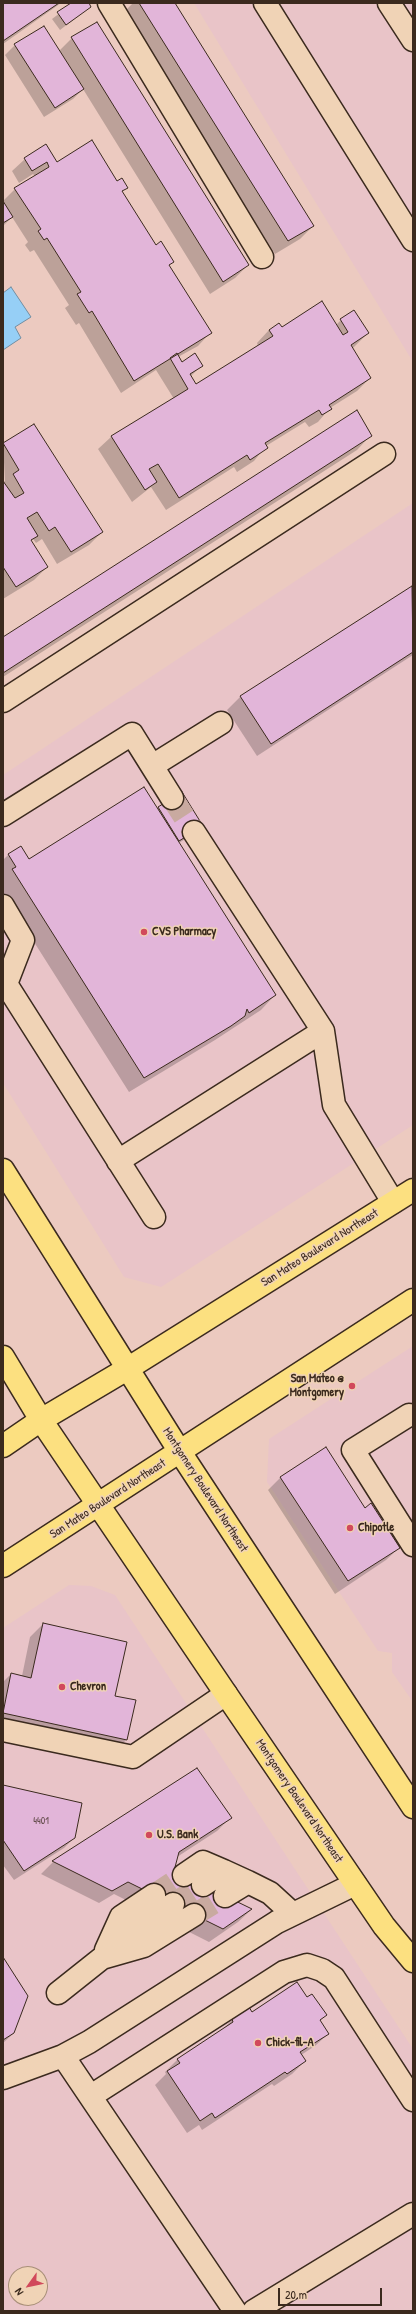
<!DOCTYPE html>
<style>
body{margin:0}
#map{position:relative;width:416px;height:2314px;overflow:hidden;background:#eccac0;font-family:"Patrick Hand",sans-serif}
canvas{display:block}
.frame{position:absolute;inset:0;border:4px solid #3b2a1e;pointer-events:none}
.north{position:absolute;left:8px;top:2266px;width:40px;height:40px;box-sizing:border-box;background:#f0d3b6;border:1px solid #a88f79;border-radius:50%;rotate:237deg;font-size:11px;font-weight:700;line-height:16px;text-align:center;color:#3b2a1e}
.north::after{content:'';display:block;margin:auto;width:14px;height:18px;background:#d1495b;clip-path:polygon(50% 0,100% 100%,50% 72%,0 100%)}
.scale{position:absolute;left:278px;top:2288px;width:104px;height:18px;box-sizing:border-box;border:2px solid #3b2a1e;border-top:0;padding-left:5px;font-size:12px;line-height:14px;white-space:nowrap;color:#3b2a1e;-webkit-text-stroke:3px #f0d3b6;paint-order:stroke}
</style>
<div id="map">
<canvas width="416" height="2314"></canvas>
<div class="frame"></div>
<div class="north">N</div>
<div class="scale">20 m</div>
</div>
<script>
const context = document.querySelector('canvas').getContext('2d');
context.lineJoin = 'round';
function paint(path, color) { context.fillStyle = color; context.fill(path, 'evenodd'); }
const toPath = rows => new Path2D(rows.map(r => 'M' + r).join(''));
function trace(path, color, width, dash) { context.strokeStyle = color; context.lineWidth = width; context.lineCap = dash ? 'butt' : 'round'; context.setLineDash(dash || []); context.stroke(path); }
function drawText(font, color, halo, rows, align = 'center') {
  context.font = font + ' "Patrick Hand",sans-serif'; context.lineWidth = 3; context.setLineDash([]); context.textBaseline = 'middle'; context.strokeStyle = halo; context.fillStyle = color; for (const [text, x, y, turn = 0] of rows) {
    context.save(); context.translate(x, y); context.rotate((+turn || 0) * Math.PI / 180); context.textAlign = isNaN(turn) ? turn : align; if (halo) context.strokeText(text, 0, 0); context.fillText(text, 0, 0); context.restore();
  }
}
paint(toPath([
 [194,3,413,3,413,362],
 [413,503,413,1125,161,1287,124,1277,3,1083,3,775],
 [413,1346,413,1702,392,1672,392,1653,378,1651,267,1482,269,1439],
 [69,1585,91,1586,115,1595,413,2049,413,2311,3,2311,3,1628],
 [16,2274,40,2274,40,2298,16,2298]
]), '#e9c4c8');
const water = toPath([
 [11,287,31,317,15,327,21,338,3,350,3,293,11,287]
]);
paint(water, '#96cff6');
trace(water, '#728da0', 1);
paint(toPath([
 [7,3,61,3,3,44,3,6],
 [73,3,87,3,90,7,60,30,52,19],
 [133,3,174,3,313,226,300,239,275,254,124,12],
 [72,38,248,265,235,278,210,294,83,89,73,99,44,117,5,55,15,45,59,51],
 [25,159,57,163,117,183,127,188,122,192,155,246,173,262,168,266,210,333,198,346,178,357,182,363,202,365,190,377,196,386,258,346,257,343,269,330,336,325,341,320,368,333,352,349,370,378,357,391,330,408,318,422,309,427,305,422,266,446,254,461,237,472,234,467,166,510,151,487,132,502,98,449,111,437,174,399,156,370,121,393,79,323,76,325,65,308,69,305,34,250,30,252,25,245,28,242,12,217,3,226,3,201,15,189,35,176,33,174,19,183,12,171],
 [34,425,102,532,89,545,57,564,42,539,36,543,33,539,31,541,47,567,34,580,3,599,3,482,5,481,3,444],
 [371,435,357,450,3,677,3,638],
 [411,587,413,655,257,756,227,710,240,697],
 [181,793,196,832,179,843,275,995,261,1010,215,1040,129,1092,3,893,3,860,9,854,29,861,157,809],
 [281,1477,365,1509,399,1548,386,1560,335,1594,268,1490],
 [43,1624,114,1696,126,1740,114,1753,3,1728,3,1682,11,1674,22,1676,30,1637],
 [197,1769,230,1818,217,1831,177,1857,173,1871,251,1910,238,1922,209,1942,114,1894,99,1903,41,1874,53,1862],
 [3,1786,74,1838,64,1848,14,1880,3,1865],
 [3,1959,14,2033,3,2043],
 [306,1999,325,2015,320,2021,328,2034,315,2046,301,2055,305,2061,292,2074,274,2086,272,2084,202,2130,199,2125,187,2133,155,2085,166,2074,165,2072,177,2060,221,2031,232,2020]
]), '#0003');
const building = toPath([
 [5,3,59,3,3,41,3,5,5,3],
 [71,3,89,3,91,7,66,25,57,12,71,3],
 [139,3,175,3,314,226,288,241,139,3],
 [97,22,249,265,223,282,71,37,97,22],
 [44,26,84,89,55,108,14,44,44,26],
 [92,140,117,181,122,178,128,188,122,191,156,245,161,241,174,262,169,265,212,333,134,381,92,311,89,313,77,294,81,292,47,238,44,240,38,231,41,229,14,188,49,167,47,162,32,171,24,158,46,144,57,162,92,140],
 [3,201,13,217,3,223,3,201],
 [322,301,343,335,348,332,340,319,354,310,369,333,351,345,371,378,329,405,332,409,322,415,319,410,265,443,268,448,250,460,247,455,179,498,158,464,149,469,157,482,145,490,111,436,188,389,170,358,177,353,182,362,195,353,203,366,190,374,196,384,273,336,269,330,279,323,282,327,322,301],
 [357,410,372,436,3,673,3,637,357,410],
 [34,424,103,532,71,552,55,527,49,531,37,512,27,518,38,536,31,540,48,567,16,587,3,567,3,481,15,498,24,493,13,474,19,470,3,443,34,424],
 [412,586,413,652,271,744,240,696,412,586],
 [144,787,276,995,249,1013,247,1009,245,1016,231,1026,144,1078,12,869,16,867,8,854,21,846,29,859,144,787],
 [182,792,203,826,179,841,158,807,182,792],
 [326,1447,365,1508,371,1503,400,1548,348,1581,280,1477,326,1447],
 [43,1623,127,1642,115,1696,136,1700,127,1740,3,1713,11,1673,31,1678,43,1623],
 [197,1768,232,1818,179,1852,174,1871,252,1909,223,1929,128,1882,112,1891,52,1861,197,1768],
 [3,1785,82,1803,75,1838,24,1871,3,1840,3,1785],
 [3,1957,28,1996,14,2033,3,2040,3,1957],
 [297,1982,307,1997,312,1994,327,2015,320,2020,329,2034,300,2052,306,2061,287,2074,285,2072,215,2118,212,2113,200,2121,167,2071,180,2063,177,2059,233,2022,232,2019,249,2007,252,2012,297,1982]
]);
paint(building, '#e2b5d9');
trace(building, '#3b2a1e', 1);
trace(toPath([
 [172,798,194,832],
 [154,1895,184,1875],
 [173,1904,203,1885],
 [194,1915,225,1896]
]), '#c9aaa0', 22, [22, 11]);
const minor = toPath([
 [109,3,262,257],
 [265,3,413,240],
 [389,3,413,40],
 [3,701,384,454],
 [152,766,221,723],
 [3,815,132,734,172,798],
 [194,832,323,1031,334,1105,393,1202],
 [3,906,23,940,6,984,154,1217],
 [118,1161,323,1031],
 [409,1415,353,1450,413,1545],
 [3,1730,133,1757,226,1694],
 [184,1875,203,1862,224,1871],
 [203,1885,224,1871,248,1882],
 [225,1896,248,1882,270,1893,293,1914],
 [106,1950,121,1917,154,1895],
 [105,1956,130,1933,173,1904],
 [58,1993,102,1958,144,1946,194,1915],
 [3,2078,63,2056],
 [91,2096,284,1972,307,1965,322,1970,334,1978,413,2100],
 [235,2311,63,2056,89,2042,277,1922,355,1884],
 [254,2311,413,2214]
]);
const major = toPath([
 [3,1170,180,1452,413,1807],
 [3,1357,41,1420,226,1694,384,1926,413,1961],
 [3,1446,41,1420,127,1369,413,1190],
 [3,1566,413,1300]
]);
trace(minor, '#3b2a1e', 25);
trace(major, '#3b2a1e', 25);
trace(minor, '#f0d3b6', 22);
trace(major, '#fce080', 22);
for (const [x, y, r, color] of [
 [144,932,4,"#d1495b"],
 [352,1386,4,"#d1495b"],
 [350,1528,4,"#d1495b"],
 [62,1687,4,"#d1495b"],
 [149,1835,4,"#d1495b"],
 [258,2043,4,"#d1495b"]
]) { const dot = new Path2D(); dot.arc(x, y, r, 0, 2 * Math.PI); context.fillStyle = color; context.fill(dot); trace(dot, '#f0d3b6', 1.5); }
drawText('10px', '#654d4d', null, [
 ["4401",41,1821]
]);
drawText('bold 12px', '#3b2a1e', '#f0d3b6', [
 ["CVS Pharmacy",152,932],
 ["San Mateo @",344,1379,"right"],
 ["Montgomery",344,1393,"right"],
 ["Chipotle",358,1528],
 ["Chevron",70,1687],
 ["U.S. Bank",157,1835],
 ["Chick-fil-A",266,2043]
], 'left');
drawText('12px', '#3b2a1e', '#f0d3b6', [
 ["San Mateo Boulevard Northeast",320,1248,-32],
 ["Montgomery Boulevard Northeast",205,1490,57],
 ["San Mateo Boulevard Northeast",108,1499,-33],
 ["Montgomery Boulevard Northeast",299,1801,56]
]);
</script>
